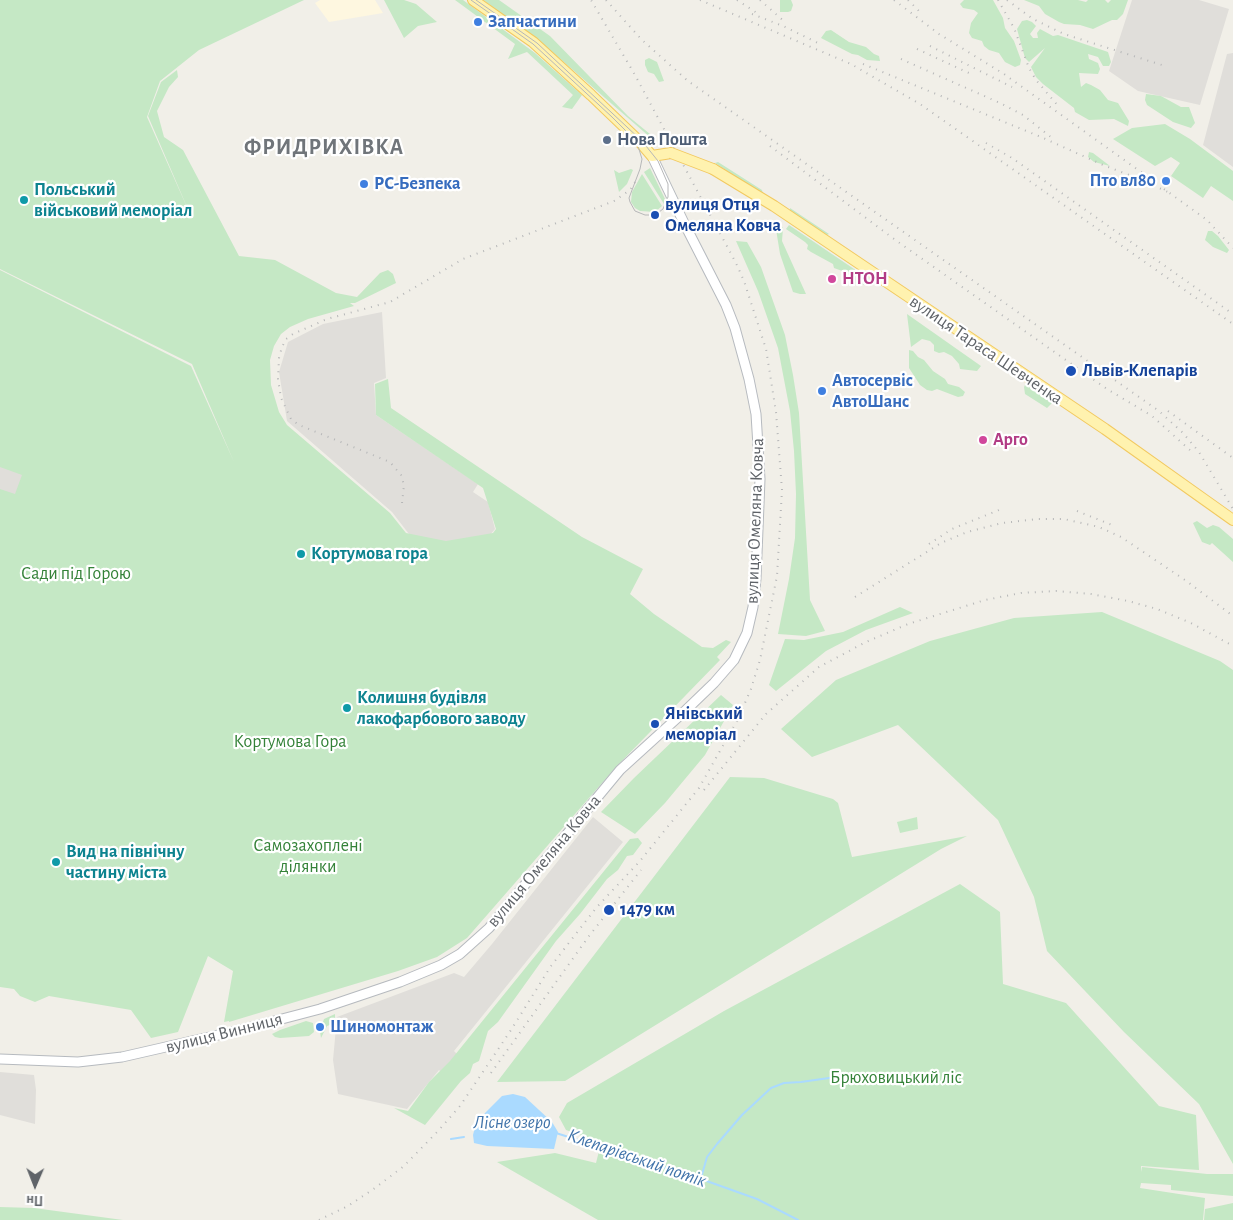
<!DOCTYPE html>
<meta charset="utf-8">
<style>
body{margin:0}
#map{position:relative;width:1233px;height:1220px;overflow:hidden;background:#f1efe8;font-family:"Alegreya Sans",sans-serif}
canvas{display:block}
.north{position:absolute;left:10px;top:1160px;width:50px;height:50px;-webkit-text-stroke:4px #fff;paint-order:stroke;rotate:181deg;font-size:14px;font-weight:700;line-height:20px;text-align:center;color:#5f6368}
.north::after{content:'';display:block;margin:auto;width:18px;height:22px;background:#5f6368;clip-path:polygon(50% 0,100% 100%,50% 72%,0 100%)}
</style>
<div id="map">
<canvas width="1233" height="1220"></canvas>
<div class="north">Пн</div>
</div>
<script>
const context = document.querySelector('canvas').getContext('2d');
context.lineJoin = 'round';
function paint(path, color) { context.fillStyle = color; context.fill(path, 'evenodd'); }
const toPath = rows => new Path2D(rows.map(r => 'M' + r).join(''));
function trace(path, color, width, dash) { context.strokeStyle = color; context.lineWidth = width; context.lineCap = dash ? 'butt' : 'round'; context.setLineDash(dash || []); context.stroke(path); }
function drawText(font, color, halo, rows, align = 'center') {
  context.font = font + ' "Alegreya Sans",sans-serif'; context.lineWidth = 4.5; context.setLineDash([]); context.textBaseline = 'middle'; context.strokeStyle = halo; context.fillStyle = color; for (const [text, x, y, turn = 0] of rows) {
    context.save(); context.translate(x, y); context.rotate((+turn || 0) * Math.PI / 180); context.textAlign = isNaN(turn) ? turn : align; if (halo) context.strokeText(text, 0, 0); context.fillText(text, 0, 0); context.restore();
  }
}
paint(toPath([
 [320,0,375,0,383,13,329,22,315,3]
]), '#fef7e0');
paint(toPath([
 [1132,0,1199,0,1229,9,1200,105,1138,91,1109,71],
 [1233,53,1233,167,1203,145,1227,54],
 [382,312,386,378,374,383,376,415,478,484,473,492,488,502,495,529,462,569,429,560,392,512,287,421,279,372,288,342,323,324],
 [0,465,24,473,16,497,0,491],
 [593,817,623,842,454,1051,457,1054,442,1073,439,1070,407,1109,338,1094,333,1060,337,1017,454,973,464,977,492,944],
 [0,1072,34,1075,36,1090,35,1124,0,1115]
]), '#e0deda');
paint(toPath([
 [0,0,304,0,199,50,160,81,147,117,190,214,148,116,161,82,177,70,178,77,169,87,157,111,164,137,183,150,239,256,275,260,336,293,357,297,380,273,388,270,393,274,396,283,355,303,350,303,354,306,308,319,290,327,281,334,274,346,270,360,271,385,279,412,287,425,390,513,406,533,446,541,493,533,496,529,483,488,376,415,375,384,388,379,391,408,582,537,643,569,630,594,654,614,702,647,713,648,726,640,731,642,717,657,720,660,616,767,467,938,437,957,398,971,229,1022,229,1021,224,1022,233,971,208,956,178,1032,151,1038,131,1010,49,996,35,1002,20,996,14,989,0,987,0,489,15,494,22,475,0,467,0,270,191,366,234,462,192,364,0,269],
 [384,0,404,0,416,4,437,22,418,26,404,38],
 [455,0,463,0,535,53,582,95,572,109,562,107,573,95,527,52,508,59,515,44],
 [483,0,499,0,550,36,628,116,656,139,651,138,543,44],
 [780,0,791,0,793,5,791,11,788,12,780,12],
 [964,0,993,0,1003,18,1005,28,1014,41,1021,60,1020,65,1015,67,1005,62,999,53,989,50,984,46,982,41,972,38,969,33,971,23,978,13,974,10,963,8,960,4],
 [1024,0,1078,0,1086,2,1088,0,1105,0,1108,3,1111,0,1128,0,1123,14,1117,20,1112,20,1093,29,1080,25,1064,24,1059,22,1045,14,1039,6],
 [1027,20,1032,22,1036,26,1030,34,1033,38,1038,38,1037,33,1040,29,1053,36,1058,35,1108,52,1111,62,1109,66,1103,66,1098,57,1088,54,1089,59,1098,63,1100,69,1098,74,1079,73,1081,87,1086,83,1091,85,1100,90,1108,100,1118,103,1129,121,1128,126,1114,119,1089,120,1075,112,1074,108,1043,84,1036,77,1031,67,1045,48,1029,62,1025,58,1017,29,1022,21],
 [831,30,849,42,866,47,874,54,879,56,880,61,867,60,858,55,852,54,821,38,826,31],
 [649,58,657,62,664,81,659,82,654,74,648,72,645,65,645,60],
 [1146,94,1161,96,1181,107,1189,107,1195,123,1191,128,1173,122,1147,105,1145,100],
 [1165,124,1190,139,1233,171,1233,201,1211,186,1203,198,1171,176,1180,163,1171,157,1155,166,1113,139,1132,128],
 [1089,152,1093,153,1110,166,1094,162,1088,157],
 [718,162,762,190,763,194,715,163],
 [650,168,665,199,664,204,644,172],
 [631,169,633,170,627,184,619,192,614,170,619,173],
 [642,174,662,206,655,212,640,211,635,208,631,202,632,192],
 [790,208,829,234,827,235,790,211],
 [775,223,779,223,783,228,782,241,806,294,800,294,793,292,780,254],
 [789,225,857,271,872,279,874,281,871,284,859,285,854,284,849,281,845,272,834,268,833,264,811,252,807,249,808,245,805,242,786,229],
 [1208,231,1212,231,1218,236,1229,250,1227,253,1213,247,1205,240],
 [736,241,747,242,761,267,785,335,793,375,799,413,810,600,825,631,806,636,778,634,789,579,795,538,796,494,794,451,790,411,778,348,758,291],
 [907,314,981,366,977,371,960,369,959,364,952,356,944,352,939,353,934,351,934,345,930,341,922,339,911,347],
 [909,350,913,351,918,357,924,360,933,371,945,379,948,384,959,387,965,392,963,396,958,397,937,389,932,391,927,390,920,385,909,368],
 [1026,383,1053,402,1047,408,1025,394,1024,387],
 [1197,521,1207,528,1213,525,1219,527,1233,539,1233,562,1212,543,1210,545,1202,542,1193,523],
 [900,607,913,613,866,630,826,651,776,691,769,685,785,639,804,640,843,632],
 [1102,612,1220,661,1233,670,1233,1164,1199,1104,1124,1032,1047,951,1034,897,998,820,898,725,812,757,781,729,836,680,930,641,1014,618],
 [721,695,733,705,705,755,665,803,635,834,601,812,634,778],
 [730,777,764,778,833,799,838,803,852,857,967,836,941,849,565,1081,497,1082],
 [917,817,918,829,900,833,897,822],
 [638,838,642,843,633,855,627,856,618,870,607,879,580,914,556,941,498,1022,488,1031,479,1061,473,1064,470,1073,461,1081,425,1125,394,1108,408,1111,429,1082,450,1061,630,839],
 [960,884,1000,912,1003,984,1066,1003,1159,1106,1196,1115,1199,1170,1141,1166,1141,1172,1142,1167,1207,1174,1233,1174,1233,1196,1171,1190,1171,1185,1141,1183,1140,1188,1205,1198,1203,1220,598,1220,497,1162,555,1153,596,1163,601,1143,566,1130,559,1117,567,1103,724,1011],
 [335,1014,335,1023,327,1026,321,1038,320,1031,324,1019],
 [306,1021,313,1023,314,1032,309,1036,280,1038,275,1037,272,1034,280,1030],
 [1233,1203,1233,1220,1204,1220,1205,1209],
 [0,1207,34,1208,123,1220,0,1220]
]), '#c5e8c5');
paint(toPath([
 [513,1094,525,1097,552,1122,558,1132,554,1149,487,1146,474,1143,473,1135,475,1127,485,1113,502,1096]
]), '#aadaff');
trace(toPath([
 [556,1133,701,1179,757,1199,798,1220],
 [451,1139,464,1137],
 [701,1178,707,1157,717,1144,742,1115,771,1088,784,1083,801,1082,843,1076]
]), '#aadaff', 2);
const secondary = toPath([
 [0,1059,78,1062,122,1057,240,1030,320,1009,400,982,441,965,460,954,489,928,620,770,686,710,714,683,734,660,747,633,753,607,756,579,760,479,756,414,749,379,735,328,726,305,684,223,652,156]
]);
const primary = toPath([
 [473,0,533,42,591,95,640,142,652,156,671,153],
 [713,169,774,206,1105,429,1233,520]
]);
trace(secondary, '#b6babf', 11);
trace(primary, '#f2c960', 12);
trace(secondary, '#fff', 9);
trace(primary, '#fff2af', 10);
trace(toPath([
 [471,0,533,44,612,117,633,138,638,146,642,159,640,169,629,198,630,202,635,211,645,215,655,215,663,209,668,197,668,184,658,161,642,141,537,43,476,0]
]), '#b6b7b8', 1);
trace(toPath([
 [606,0,642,40,688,81,1159,411,1183,433,1199,452,1233,509],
 [700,0,851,64,920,104,1233,324],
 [737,0,760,15],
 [760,0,786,23],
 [894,0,939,34,1004,74,1148,177],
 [908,0,922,14],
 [998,0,1014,28,1029,68,1036,80,1059,107],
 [1007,0,1033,19,1064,34,1165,66],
 [752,14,783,26,818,43],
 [930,46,1012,87],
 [917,49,971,74],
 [901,59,1000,103,1023,115,1052,138],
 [863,64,1041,137,1103,165,1142,180,1170,193],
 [986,143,1012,158,1233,314],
 [770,146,894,239,1107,389,1152,416,1191,451],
 [1164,189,1207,220,1233,248],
 [1168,411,1233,458],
 [402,503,404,485,401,475,390,462,299,425,291,419,281,398,278,379,279,358,282,347,286,339,293,334,327,319,390,302,463,259,614,201,630,190,637,179],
 [1077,511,1112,525],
 [929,544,952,529,999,510],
 [855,597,941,543,967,532,1002,523,1038,519,1064,519,1099,527,1121,537,1185,580,1233,616],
 [704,790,766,714,819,667,866,642,908,624,985,600,1021,593,1056,591,1091,594,1128,601,1157,609,1191,623,1233,646],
 [491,1073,589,936,641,870],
 [319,1220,348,1206,375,1188,404,1166,439,1130,460,1106,511,1030,551,966,596,908,640,861,699,788,738,719,751,689,760,660,777,576,782,490,776,412,766,349,744,281,736,263,635,75,591,0]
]), '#b6b7b8', 2, [1, 6]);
const primaryBridge = toPath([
 [671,153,713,169]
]);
trace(primaryBridge, '#f2c960', 12, []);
trace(primaryBridge, '#fff2af', 10);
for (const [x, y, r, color] of [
 [478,22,5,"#3f7fe0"],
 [607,140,5,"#5c6f8a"],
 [1166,181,5,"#3f7fe0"],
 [364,184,5,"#3f7fe0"],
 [24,200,5,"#0f9aa8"],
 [655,215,5,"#1a4fb4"],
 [832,279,5,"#d1479c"],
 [1071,371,6,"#1a4fb4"],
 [822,391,5,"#3f7fe0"],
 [983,440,5,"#d1479c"],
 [301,554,5,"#0f9aa8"],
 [347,708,5,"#0f9aa8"],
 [655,724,5,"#1a4fb4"],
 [56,862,5,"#0f9aa8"],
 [609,910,6,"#1a4fb4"],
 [320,1027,5,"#3f7fe0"]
]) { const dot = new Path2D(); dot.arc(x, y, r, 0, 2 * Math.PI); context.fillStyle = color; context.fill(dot); trace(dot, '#fff', 2); }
drawText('bold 18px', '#366cbe', '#fff', [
 ["Запчастини",488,22],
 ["Пто вл80",1156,181,"right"],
 ["РС-Безпека",374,184],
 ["Автосервіс",832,381],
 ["АвтоШанс",832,402],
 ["Шиномонтаж",330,1027]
], 'left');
drawText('bold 18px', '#4e5e75', '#fff', [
 ["Нова Пошта",617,140]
], 'left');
drawText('bold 18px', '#0d838f', '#fff', [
 ["Польський",34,190],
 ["військовий меморіал",34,211],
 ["Кортумова гора",311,554],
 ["Колишня будівля",357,698],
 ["лакофарбового заводу",357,719],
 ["Вид на північну",66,852],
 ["частину міста",66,873]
], 'left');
drawText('bold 18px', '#164399', '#fff', [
 ["вулиця Отця",665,205],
 ["Омеляна Ковча",665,226],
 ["Львів-Клепарів",1082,371],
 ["Янівський",665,714],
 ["меморіал",665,735],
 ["1479 км",620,910]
], 'left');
drawText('bold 18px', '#b23c85', '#fff', [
 ["НТОН",842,279],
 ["Арго",993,440]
], 'left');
drawText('18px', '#5f6368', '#fff', [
 ["вулиця Тараса Шевченка",986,350,34],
 ["вулиця Омеляна Ковча",755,521,-88],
 ["вулиця Омеляна Ковча",544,861,-50],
 ["вулиця Винниця",224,1033,-14]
]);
drawText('18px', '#348238', '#fff', [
 ["Сади під Горою",76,574],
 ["Кортумова Гора",290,742],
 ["Самозахоплені",308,846],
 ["ділянки",308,867],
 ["Брюховицький ліс",896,1078]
]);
drawText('italic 19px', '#4174aa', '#fff', [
 ["Лісне озеро",512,1122],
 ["Клепарівський потік",637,1158,19]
]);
context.letterSpacing = '1px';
drawText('bold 22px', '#70757a', '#fff', [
 ["ФРИДРИХІВКА",324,147]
]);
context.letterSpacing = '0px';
</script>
